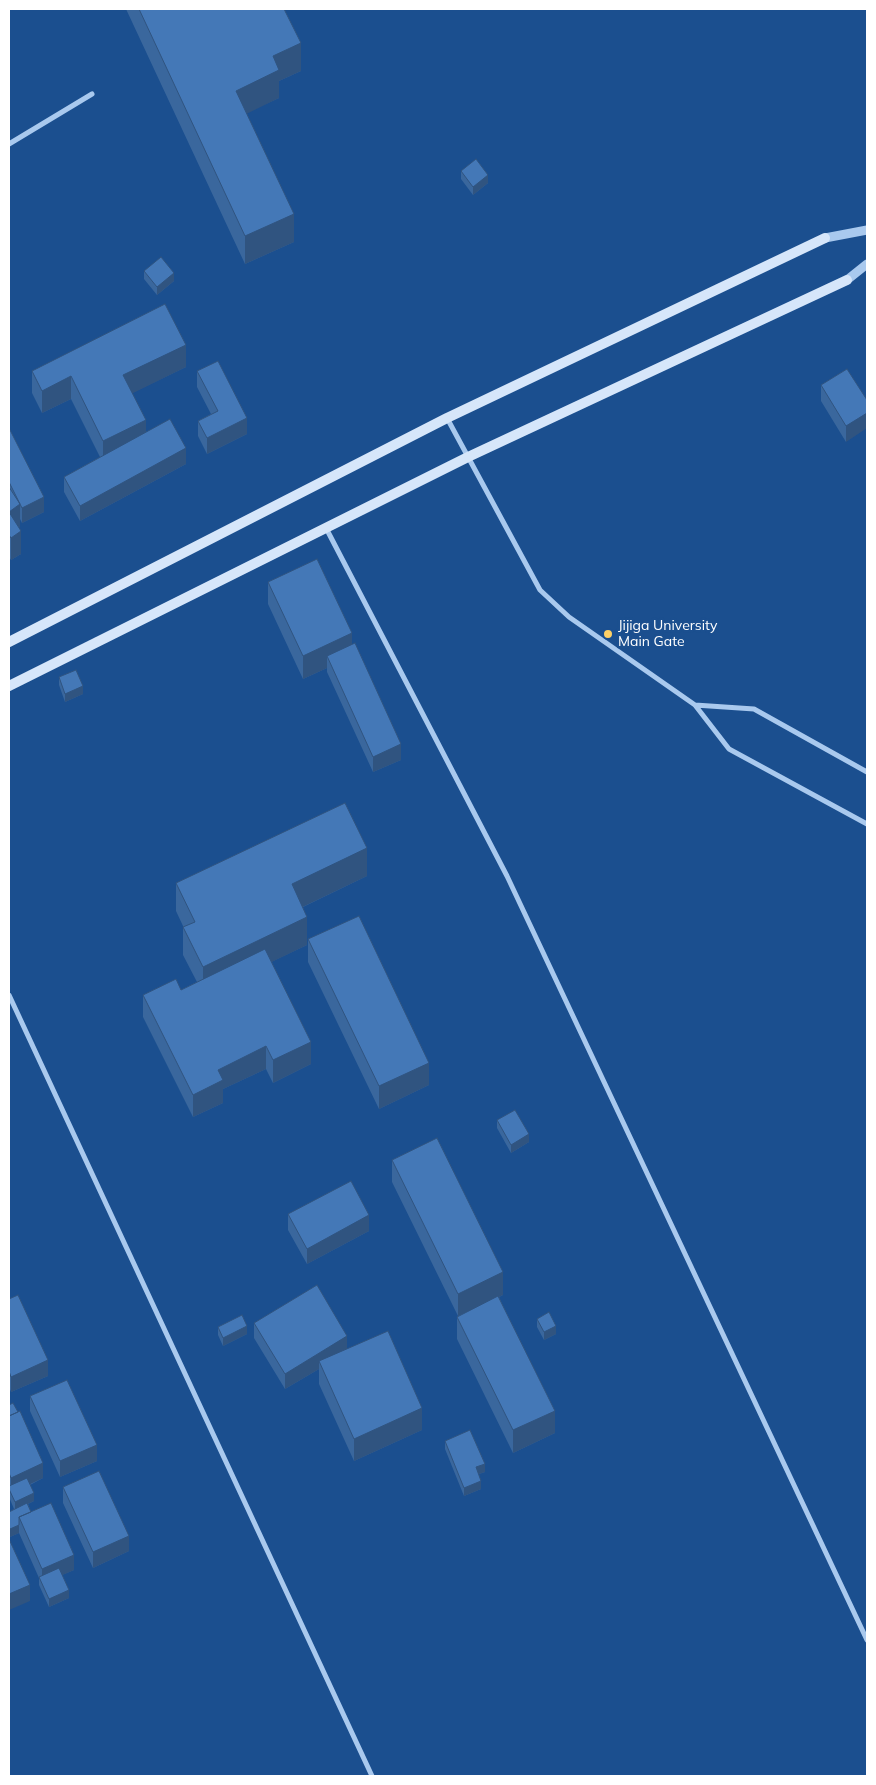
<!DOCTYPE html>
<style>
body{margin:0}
#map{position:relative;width:876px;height:1785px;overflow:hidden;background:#1b4f8f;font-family:Mulish,sans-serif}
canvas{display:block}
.frame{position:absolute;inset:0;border:10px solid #fff;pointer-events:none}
</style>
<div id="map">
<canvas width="876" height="1785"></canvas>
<div class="frame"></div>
</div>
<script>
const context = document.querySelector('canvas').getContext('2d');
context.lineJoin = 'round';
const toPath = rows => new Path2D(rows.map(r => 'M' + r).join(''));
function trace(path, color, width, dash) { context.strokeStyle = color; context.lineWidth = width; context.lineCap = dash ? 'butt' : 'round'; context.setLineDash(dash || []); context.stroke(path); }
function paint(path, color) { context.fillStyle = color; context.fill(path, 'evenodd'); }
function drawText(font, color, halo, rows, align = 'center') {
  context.font = font + ' Mulish,sans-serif'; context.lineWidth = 5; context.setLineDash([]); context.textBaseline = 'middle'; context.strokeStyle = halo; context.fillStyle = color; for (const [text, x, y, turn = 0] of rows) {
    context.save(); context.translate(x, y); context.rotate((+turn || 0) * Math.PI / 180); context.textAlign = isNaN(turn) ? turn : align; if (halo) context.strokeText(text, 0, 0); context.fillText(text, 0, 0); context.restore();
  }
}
trace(toPath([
 [9,144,92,94],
 [447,418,540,590,569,617,695,705,729,749,867,824],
 [326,528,507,876,867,1640],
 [695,705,754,709,867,772],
 [9,995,372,1776]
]), '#a9c9ee', 5);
trace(toPath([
 [825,238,867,230],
 [847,280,867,264]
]), '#a9c9ee', 9);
trace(toPath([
 [9,642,447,418,825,238],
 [9,686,468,457,847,280]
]), '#d6e6fa', 10);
paint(toPath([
 [126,9,284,9,301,71,279,81,279,98,246,113,294,242,245,264],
 [461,171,488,183,473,195,461,179],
 [144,271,174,281,157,295,144,279],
 [186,367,132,393,146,432,186,464,80,521,64,492,64,477,100,457,71,399,42,413,32,393,32,371],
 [847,369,846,442,821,401,821,385],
 [197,371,247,434,207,454,198,436,198,421,211,414,197,387],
 [9,428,44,512,22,523,20,519,20,527,19,527,21,554,11,560,9,557],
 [268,582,352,644,401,760,373,772,327,672,327,668,303,679,268,604],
 [59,677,83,694,65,702,59,685],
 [367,876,303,907,307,945,271,962,311,1064,273,1083,266,1069,223,1089,223,1103,193,1117,143,1017,143,995,181,990,197,982,183,955,183,926,176,911,176,883],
 [308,939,429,1085,379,1109,308,962],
 [497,1120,529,1142,511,1153,497,1128],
 [392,1160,503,1295,499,1297,555,1433,513,1453,457,1339,457,1317,458,1316,392,1182],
 [288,1214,369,1231,307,1264,288,1230],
 [9,1299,48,1376,11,1392,9,1387],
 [537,1319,556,1334,544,1340,537,1327],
 [254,1323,347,1349,422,1430,354,1461,319,1384,319,1369,285,1389,254,1338],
 [218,1327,247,1334,223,1346,218,1335],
 [30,1396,97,1461,60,1477,30,1411],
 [9,1405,43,1478,30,1485,34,1501,28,1504,31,1512,74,1570,62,1575,69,1598,49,1607,39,1585,39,1578,19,1533,10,1537,9,1535,9,1512,14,1509,9,1497],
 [445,1441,485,1472,479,1474,481,1489,464,1496,445,1449],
 [63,1487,129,1551,93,1568,63,1503]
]), '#3a679d');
paint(toPath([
 [301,43,301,71,279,81,279,98,236,119,236,91,273,56],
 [488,175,488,183,473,195,473,187],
 [294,214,294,242,245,264,245,236],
 [174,273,174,281,157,295,157,287],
 [186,345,186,367,123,398,123,375],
 [71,376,71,399,42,413,42,391],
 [867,413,867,428,846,442,846,426],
 [247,418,247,434,207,454,207,438],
 [146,420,146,442,103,463,103,441],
 [186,448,186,464,80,521,80,506],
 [44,497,44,512,22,523,22,508],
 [20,504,20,527,9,534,9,512],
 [21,531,21,554,11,560,11,538],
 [352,633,352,656,327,656,327,668,303,679,303,656],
 [83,686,83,694,65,702,65,694],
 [401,744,401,760,373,772,373,757],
 [367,848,367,876,292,912,292,884],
 [307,917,307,945,203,995,203,967],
 [311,1042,311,1064,273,1083,273,1060],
 [266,1046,266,1069,223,1089,223,1103,193,1117,193,1095,218,1070],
 [429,1063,429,1085,379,1109,379,1086],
 [529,1134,529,1142,511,1153,511,1145],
 [369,1215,369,1231,307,1264,307,1249],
 [503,1272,503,1295,458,1316,458,1294],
 [247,1326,247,1334,223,1346,223,1338],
 [556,1326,556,1334,544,1340,544,1332],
 [347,1336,347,1352,319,1361,319,1369,285,1389,285,1374],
 [48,1360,48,1376,11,1392,11,1377],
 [422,1408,422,1430,354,1461,354,1439],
 [555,1411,555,1433,513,1453,513,1430],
 [97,1445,97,1461,60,1477,60,1461],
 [43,1463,43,1478,11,1493,11,1478],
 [485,1464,485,1472,476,1475,476,1467],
 [481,1481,481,1489,464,1496,464,1488],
 [34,1493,34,1501,15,1510,15,1502],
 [19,1525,19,1533,10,1537,10,1529],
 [129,1536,129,1551,93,1568,93,1552],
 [74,1555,74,1570,42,1584,42,1569],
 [30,1585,30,1601,9,1610,9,1594],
 [69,1590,69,1598,49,1607,49,1599]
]), '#305480');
const building = toPath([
 [139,9,284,9,301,43,273,56,279,70,236,91,294,214,245,236,139,9],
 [476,159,488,175,473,187,461,171,476,159],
 [161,257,174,273,157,287,144,271,161,257],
 [165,304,186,345,123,375,146,420,103,441,71,376,42,391,32,371,165,304],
 [218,361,247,418,207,438,198,421,218,411,197,371,218,361],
 [847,369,867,400,867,413,846,426,821,385,847,369],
 [170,419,186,448,80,506,64,477,170,419],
 [9,428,44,497,22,508,9,482,9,428],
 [9,487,20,504,9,512,21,531,11,538,9,535,9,487],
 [317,559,352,633,303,656,268,582,317,559],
 [355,643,401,744,373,757,327,656,355,643],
 [76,670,83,686,65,694,59,677,76,670],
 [345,803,367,848,292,884,307,917,203,967,183,927,195,922,176,883,345,803],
 [359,916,429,1063,379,1086,308,939,359,916],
 [265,949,311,1042,273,1060,266,1046,218,1070,223,1080,193,1095,143,995,176,979,181,990,265,949],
 [515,1110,529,1134,511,1145,497,1120,515,1110],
 [437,1138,503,1272,458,1294,392,1160,437,1138],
 [351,1181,369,1215,307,1249,288,1214,351,1181],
 [317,1285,347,1336,285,1374,254,1323,317,1285],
 [18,1295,48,1360,11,1377,9,1371,9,1299,18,1295],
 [498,1296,555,1411,513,1430,457,1317,498,1296],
 [549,1312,556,1326,544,1332,537,1319,549,1312],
 [242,1315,247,1326,223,1338,218,1327,242,1315],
 [388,1331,422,1408,354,1439,319,1361,388,1331],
 [67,1380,97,1445,60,1461,30,1396,67,1380],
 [13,1403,18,1412,9,1416,9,1405,13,1403],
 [20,1411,43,1463,11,1478,9,1473,9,1416,20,1411],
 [470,1430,485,1464,476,1467,481,1481,464,1488,445,1441,470,1430],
 [99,1471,129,1536,93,1552,63,1487,99,1471],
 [27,1478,34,1493,15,1502,9,1489,9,1486,27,1478],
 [27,1503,31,1512,19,1517,19,1525,10,1529,9,1527,9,1512,27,1503],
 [51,1503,74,1555,42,1569,19,1517,51,1503],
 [9,1539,30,1585,9,1594,9,1539],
 [59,1568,69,1590,49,1599,39,1577,59,1568]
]);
paint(building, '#4478b7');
trace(building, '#305480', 1);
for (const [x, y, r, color] of [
 [608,634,5,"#ffd166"]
]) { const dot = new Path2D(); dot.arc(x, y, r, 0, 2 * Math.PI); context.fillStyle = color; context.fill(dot); trace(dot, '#1b4f8f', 2); }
drawText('14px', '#fff', '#1b4f8f', [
 ["Jijiga University",618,626],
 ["Main Gate",618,642]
], 'left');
</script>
